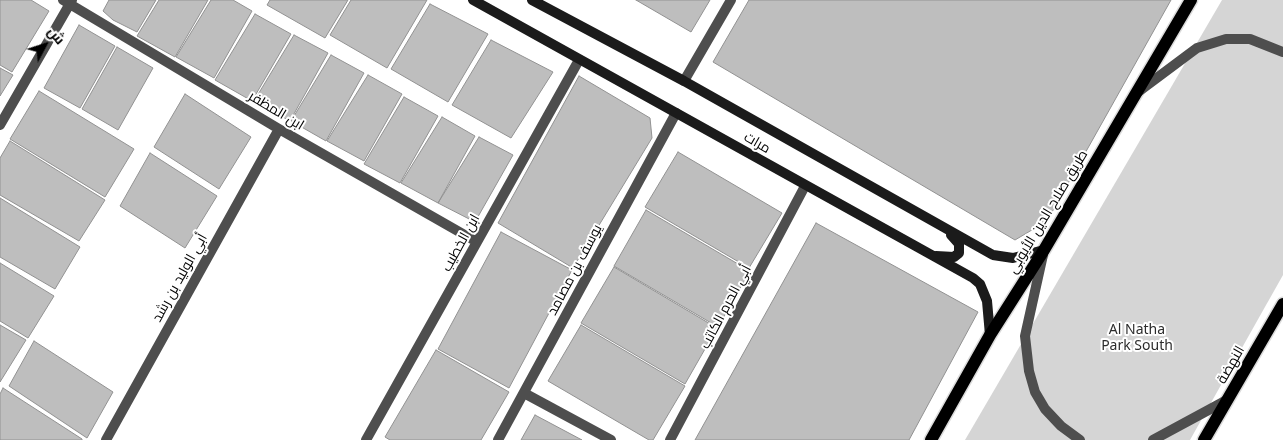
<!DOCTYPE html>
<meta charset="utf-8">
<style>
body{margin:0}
#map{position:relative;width:1283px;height:440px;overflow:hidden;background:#fff;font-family:"Noto Sans",Cairo,sans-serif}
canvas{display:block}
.north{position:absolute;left:20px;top:20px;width:50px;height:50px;-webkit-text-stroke:4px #fff;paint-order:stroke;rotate:50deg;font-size:14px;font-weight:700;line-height:20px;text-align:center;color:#000}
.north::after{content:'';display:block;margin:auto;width:18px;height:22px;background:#000;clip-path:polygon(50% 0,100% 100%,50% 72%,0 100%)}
</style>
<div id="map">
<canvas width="1283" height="440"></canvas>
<div class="north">ش</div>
</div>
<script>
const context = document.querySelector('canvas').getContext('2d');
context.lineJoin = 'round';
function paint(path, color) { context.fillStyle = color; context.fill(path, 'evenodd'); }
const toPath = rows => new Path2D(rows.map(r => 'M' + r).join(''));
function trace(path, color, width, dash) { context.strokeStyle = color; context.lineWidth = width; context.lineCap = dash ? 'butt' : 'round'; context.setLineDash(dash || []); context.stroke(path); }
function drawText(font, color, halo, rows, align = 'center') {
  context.font = font + ' "Noto Sans",Cairo,sans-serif'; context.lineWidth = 4; context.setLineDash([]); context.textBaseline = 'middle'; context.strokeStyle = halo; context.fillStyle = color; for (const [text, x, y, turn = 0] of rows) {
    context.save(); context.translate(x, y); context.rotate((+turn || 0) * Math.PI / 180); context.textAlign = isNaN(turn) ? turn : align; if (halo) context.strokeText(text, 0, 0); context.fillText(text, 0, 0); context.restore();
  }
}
paint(toPath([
 [1222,0,1283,0,1283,275,1190,440,965,440]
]), '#d5d5d5');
const building = toPath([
 [0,0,31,0,49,11,12,72,0,65,0,0],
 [109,0,156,0,137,32,113,20,103,11,109,0],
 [159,0,208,0,175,57,137,36,159,0],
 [211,0,233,0,252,11,214,78,176,57,211,0],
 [270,0,348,0,325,38,267,5,270,0],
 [351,0,427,0,387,68,330,35,351,0],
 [636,0,710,0,691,32,636,0],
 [749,0,1171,0,1047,221,1015,240,713,62,749,0],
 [430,4,488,34,448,102,391,69,430,4],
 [255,14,291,34,252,101,215,80,255,14],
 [79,25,115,46,80,108,44,88,79,25],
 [294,35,328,53,290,121,254,101,294,35],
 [491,40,553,72,511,138,452,105,491,40],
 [117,47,153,68,118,130,82,109,117,47],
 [331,55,364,73,326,141,291,121,331,55],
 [0,68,13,75,0,96,0,68],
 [368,75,402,94,364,161,327,141,368,75],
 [579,76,650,118,652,138,573,268,498,223,579,76],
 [39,91,134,149,105,197,10,139,39,91],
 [185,94,251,137,219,189,154,147,185,94],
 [404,97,438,116,400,183,364,164,404,97],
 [442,117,475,136,438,203,401,183,442,117],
 [479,137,513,155,475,222,438,203,479,137],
 [10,141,105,200,79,241,0,195,0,158,10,141],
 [678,152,782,213,749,268,645,207,678,152],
 [150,153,217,196,185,248,120,206,150,153],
 [0,198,80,247,55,289,0,257,0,198],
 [646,210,750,271,718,327,614,266,646,210],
 [816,223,978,312,909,440,695,440,816,223],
 [501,232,572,270,509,388,438,349,501,232],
 [0,263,54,296,28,338,0,321,0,263],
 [614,267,717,328,685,384,581,323,614,267],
 [0,325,26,340,0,382,0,325],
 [581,325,685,386,653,440,649,440,548,381,581,325],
 [34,341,113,392,87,438,9,386,34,341],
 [436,350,509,392,481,440,390,440,385,437,436,350],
 [3,388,82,439,82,440,0,440,0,394,3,388],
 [535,415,582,440,521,440,535,415]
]);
paint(building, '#bebebe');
trace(building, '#929292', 1);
const primary = toPath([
 [931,440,990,335,1044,250,1191,0],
 [1204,440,1283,304]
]);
trace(primary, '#dbdbdb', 15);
trace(toPath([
 [63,0,279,129,477,242],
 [684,81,731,0],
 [1138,92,1197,48,1226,39,1250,39,1283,52],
 [0,125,72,0],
 [1043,255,1025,336,1029,371,1035,392,1045,409,1061,426,1080,440],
 [524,393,611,440],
 [106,440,279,129],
 [366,440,579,60],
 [498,440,676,113],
 [670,440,805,186],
 [1153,440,1227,400]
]), '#4e4e4e', 10);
trace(toPath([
 [473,0,973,278,980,284,987,301,990,335],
 [532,0,684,81,993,255,1013,258,1044,250],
 [936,256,954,257,959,253,959,244,951,235]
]), '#1b1b1b', 10);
trace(primary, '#000', 12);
drawText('14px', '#000', '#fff', [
 ["ابن المظفر",276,111,31],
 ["مرات",757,143,30],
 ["طريق صلاح الدين الأيوبي",1048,212,-59],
 ["ابن الخطيب",461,243,-61],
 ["يوسف بن مصامد",575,270,-62],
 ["أبي الوليد بن رشد",180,278,-61],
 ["أبي الحرم الكاتب",726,307,-62],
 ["النهضة",1231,365,-60]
]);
drawText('14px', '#2c2c2c', '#fff', [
 ["Al Natha",1137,330],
 ["Park South",1137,346]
]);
</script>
